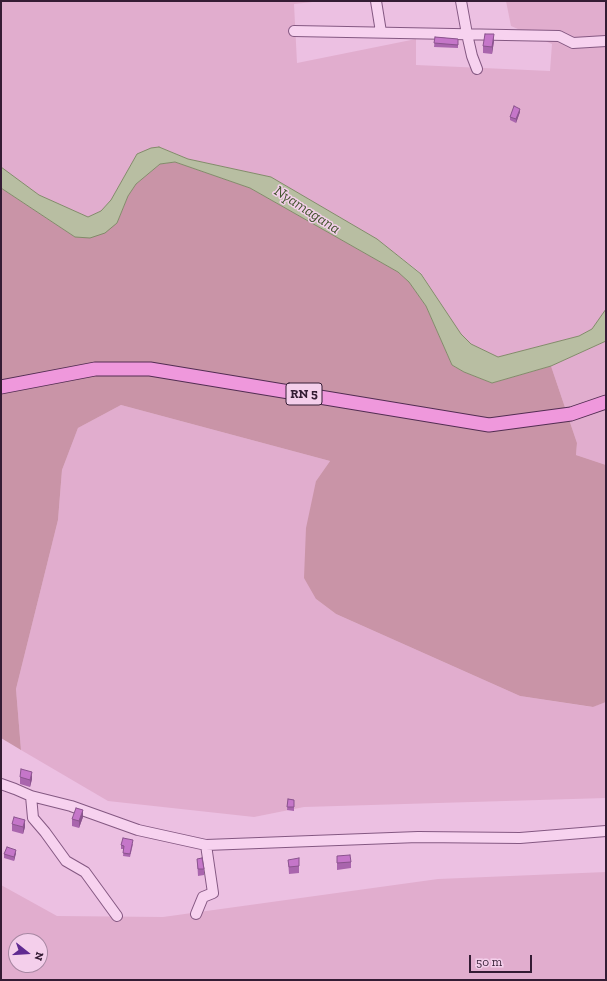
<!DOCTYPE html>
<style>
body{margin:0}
#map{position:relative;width:607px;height:981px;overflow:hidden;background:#ecc0e2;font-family:"Zilla Slab",serif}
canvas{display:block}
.frame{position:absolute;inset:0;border:2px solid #341c34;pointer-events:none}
.north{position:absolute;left:8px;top:933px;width:40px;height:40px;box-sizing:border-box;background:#f4cfeb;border:1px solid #a787a2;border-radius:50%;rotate:107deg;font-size:11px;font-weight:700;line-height:16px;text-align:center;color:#341c34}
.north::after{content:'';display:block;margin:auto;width:14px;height:18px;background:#602a91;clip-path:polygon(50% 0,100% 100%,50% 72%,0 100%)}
.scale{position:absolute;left:469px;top:955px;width:63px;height:18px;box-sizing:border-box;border:2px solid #341c34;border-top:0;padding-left:5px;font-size:12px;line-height:14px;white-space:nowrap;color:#341c34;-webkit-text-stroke:3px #f4cfeb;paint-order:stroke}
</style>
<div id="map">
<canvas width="607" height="981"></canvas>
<div class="frame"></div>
<div class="north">N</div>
<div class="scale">50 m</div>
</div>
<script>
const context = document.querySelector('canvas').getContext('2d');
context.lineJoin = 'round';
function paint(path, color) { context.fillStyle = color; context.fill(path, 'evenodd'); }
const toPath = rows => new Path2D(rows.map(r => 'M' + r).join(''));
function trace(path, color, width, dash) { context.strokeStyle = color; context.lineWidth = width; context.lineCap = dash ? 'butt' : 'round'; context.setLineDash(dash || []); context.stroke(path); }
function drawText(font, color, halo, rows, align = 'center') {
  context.font = font + ' "Zilla Slab",serif'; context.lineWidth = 3; context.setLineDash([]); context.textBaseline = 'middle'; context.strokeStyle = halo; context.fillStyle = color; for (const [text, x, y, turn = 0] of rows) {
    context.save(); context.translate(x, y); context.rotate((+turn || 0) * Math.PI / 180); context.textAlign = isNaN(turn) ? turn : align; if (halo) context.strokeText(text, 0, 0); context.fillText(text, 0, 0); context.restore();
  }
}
paint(toPath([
 [1,1,322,1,294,4,297,63,416,39,416,65,550,71,552,44,511,26,506,1,606,1,606,309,592,329,579,336,498,357,471,344,461,334,421,273,377,239,271,177,188,159,159,147,137,154,111,200,101,211,88,217,39,195,1,167],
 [606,341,606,465,576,455,577,443,551,366],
 [121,405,330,461,316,481,316,599,336,614,520,696,592,707,606,702,606,798,304,807,254,817,108,801,21,750,16,689,58,520,62,470,78,428],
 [606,872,606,980,1,980,1,885,57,916,163,917,438,879],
 [16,941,40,941,40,965,16,965]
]), '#e1adce');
paint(toPath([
 [175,162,250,188,398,272,409,282,426,306,452,365,464,372,492,383,551,366,577,443,576,455,606,465,606,702,593,707,520,696,336,614,316,599,304,578,306,528,316,481,330,461,121,405,78,428,62,470,58,520,16,689,21,750,1,738,1,188,75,237,117,223,128,196,136,184,160,164]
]), '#c994a7');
const water = toPath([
 [159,147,188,159,271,177,377,239,421,274,461,334,471,344,498,357,579,336,592,329,606,309,606,341,551,366,492,383,464,372,452,365,426,306,409,282,398,272,250,188,175,162,160,164,136,184,128,196,117,223,105,233,90,238,75,237,1,188,1,167,39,195,88,217,101,211,111,200,137,154,151,148,159,147]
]);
paint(water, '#b8bea2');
trace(water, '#828b6a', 1);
const minor = toPath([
 [376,1,381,32],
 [461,1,467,34,472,56,477,69],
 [294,31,559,36,573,43,606,41],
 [1,784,15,789,31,796,71,806,138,830,206,845,418,837,520,838,606,831],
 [31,796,33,818,45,832,66,861,85,872,117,916],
 [196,914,203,897,213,893,206,845]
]);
const major = toPath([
 [1,387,95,369,150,369,489,425,571,414,606,402]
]);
trace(minor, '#845882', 12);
trace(major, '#522d52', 15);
trace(minor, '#f7d2ef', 10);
trace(major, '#ef98dc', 13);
paint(toPath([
 [435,37,458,39,458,48,434,47],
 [494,41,492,54,483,53,483,46],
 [520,112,516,123,510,120,510,117],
 [20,777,32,779,30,787,20,784],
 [288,799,294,800,294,811,287,810],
 [83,817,79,828,72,826,72,819],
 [12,824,25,827,23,834,12,831],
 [133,844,130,857,123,856,124,849,121,849,121,845],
 [16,853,14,861,4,858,4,854],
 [337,856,351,862,351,868,337,870],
 [197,859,204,869,204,875,198,876],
 [288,860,299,866,299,873,289,874]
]), '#a965ad');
paint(toPath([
 [494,34,494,41,492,54,492,47],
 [520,109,520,112,516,123,516,119],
 [32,772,32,779,30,787,30,780],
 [83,810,83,817,79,828,79,821],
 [25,820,25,827,23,834,23,827],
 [16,850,16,853,14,861,14,857]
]), '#8a538d');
const building = toPath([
 [485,34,494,34,492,47,483,46,485,34],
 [435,37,458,39,458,45,434,43,435,37],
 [514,106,520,109,516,119,510,117,514,106],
 [21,769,32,772,30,780,20,777,21,769],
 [288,799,294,800,294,807,287,807,288,799],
 [76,808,83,810,79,821,72,819,76,808],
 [14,817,25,820,23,827,12,824,14,817],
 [123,838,133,840,130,854,123,853,124,846,121,845,123,838],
 [7,847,16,850,14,857,4,854,7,847],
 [350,855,351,862,337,863,337,856,350,855],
 [202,858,204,869,198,869,197,859,202,858],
 [299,858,299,866,289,867,288,860,299,858]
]);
paint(building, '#c576c9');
trace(building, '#8a538d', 1);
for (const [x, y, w] of [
 [304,394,36]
]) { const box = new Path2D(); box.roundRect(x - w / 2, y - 11, w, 22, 3); context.fillStyle = '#f4cfeb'; context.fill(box); trace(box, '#341c34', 1); }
drawText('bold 13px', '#341c34', null, [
 ["RN 5",304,394]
]);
drawText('italic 15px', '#41542c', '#f4cfeb', [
 ["Nyamagana",307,210,33]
]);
</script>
